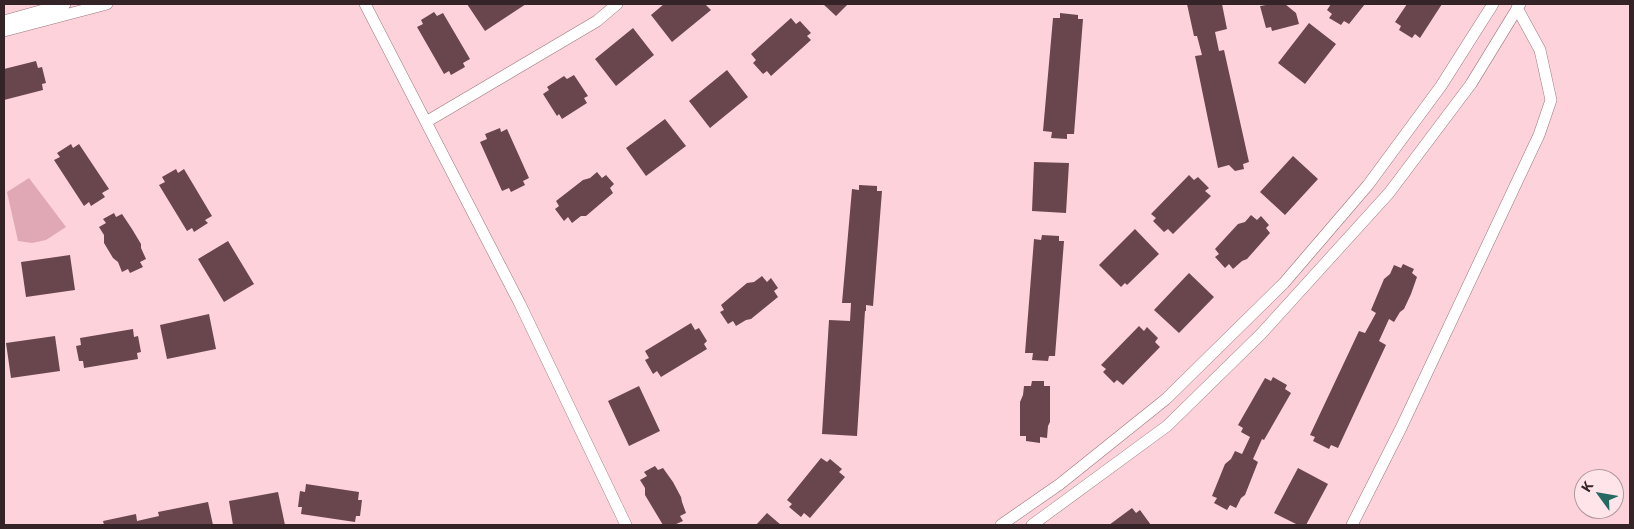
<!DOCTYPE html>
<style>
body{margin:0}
#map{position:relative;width:1634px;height:529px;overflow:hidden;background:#fdd2db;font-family:"IBM Plex Sans",sans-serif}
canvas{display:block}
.frame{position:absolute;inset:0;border:5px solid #342427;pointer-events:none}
.north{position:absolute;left:1574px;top:469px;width:50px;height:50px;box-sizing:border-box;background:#ffe5ea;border:1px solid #ae989c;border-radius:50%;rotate:302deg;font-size:14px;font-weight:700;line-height:20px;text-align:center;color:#342427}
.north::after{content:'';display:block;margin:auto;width:18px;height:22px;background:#226a62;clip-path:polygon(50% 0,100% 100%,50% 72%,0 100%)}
</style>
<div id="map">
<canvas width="1634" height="529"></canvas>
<div class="frame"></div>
<div class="north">K</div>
</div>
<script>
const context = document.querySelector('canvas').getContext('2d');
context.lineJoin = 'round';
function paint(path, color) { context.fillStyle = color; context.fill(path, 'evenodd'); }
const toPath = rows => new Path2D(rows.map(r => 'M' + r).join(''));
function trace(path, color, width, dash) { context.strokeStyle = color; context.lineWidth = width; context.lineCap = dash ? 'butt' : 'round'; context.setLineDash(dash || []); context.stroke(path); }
paint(toPath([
 [29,178,66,227,46,240,32,243,18,241,7,192]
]), '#dfa8b4');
paint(toPath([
 [467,4,526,4,485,31],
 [664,4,705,4,711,10,672,42,651,15],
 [823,4,848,4,836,16],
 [1187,4,1222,4,1227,29,1215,32,1219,51,1224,50,1249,162,1243,164,1244,169,1235,171,1229,165,1218,168,1195,56,1202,55,1197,36,1194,36],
 [1265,4,1285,4,1296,13,1299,24,1272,31,1271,27,1266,28,1260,6,1266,5],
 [1331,4,1365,4,1349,24,1344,21,1341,25,1329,18,1332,14,1327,10],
 [1407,4,1442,4,1420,38,1415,34,1412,38,1399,30,1401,26,1395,22],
 [434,12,437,16,443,13,470,59,463,63,465,67,451,75,449,71,444,74,417,27,423,24,421,20],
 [1060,13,1078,15,1078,19,1083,19,1074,134,1067,134,1067,139,1051,138,1052,132,1043,131,1053,18,1060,18],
 [791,18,796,24,800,21,811,33,807,36,811,40,771,76,767,71,763,74,753,63,756,60,751,54],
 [1309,23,1336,44,1305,84,1278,63],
 [633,28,654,55,616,86,595,59],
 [36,61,38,68,42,67,46,83,42,84,43,90,4,100,4,69],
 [727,70,748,97,710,128,689,101],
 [574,75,588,96,584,98,587,103,562,119,559,114,557,116,543,94,549,90,547,87,564,76,567,79],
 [665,119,686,146,646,176,626,148],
 [500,128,501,132,507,129,529,178,523,181,525,185,511,192,509,188,502,191,480,142,487,139,485,134],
 [71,144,73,148,79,144,109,189,102,193,105,197,91,206,89,202,84,206,54,160,60,157,57,153],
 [1293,156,1318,179,1285,215,1260,192],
 [1034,162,1069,163,1066,213,1032,211],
 [176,169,178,173,184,169,212,216,205,220,208,223,194,232,192,228,187,231,159,185,165,182,162,177],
 [597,172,602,178,606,175,614,184,610,188,613,193,586,216,581,216,572,223,568,217,564,221,555,209,559,206,556,201,583,180,590,178],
 [1189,175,1194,180,1198,177,1209,188,1205,191,1211,196,1173,234,1168,229,1164,232,1153,221,1156,218,1151,214],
 [859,185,877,186,877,191,882,191,873,306,866,305,866,311,865,311,857,436,822,434,829,320,850,321,851,303,842,303,852,189,859,190],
 [114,213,116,217,122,214,132,229,141,244,141,248,146,259,140,262,143,267,130,273,128,269,122,272,118,262,113,258,104,243,104,235,99,227,106,223,103,219],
 [1251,215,1257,220,1261,216,1269,225,1266,228,1270,233,1247,259,1242,261,1233,269,1229,264,1225,268,1215,257,1219,254,1215,249,1238,224,1245,222],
 [1135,229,1159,254,1127,285,1125,283,1121,287,1099,265],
 [1042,235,1059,236,1059,241,1064,241,1055,356,1049,356,1048,361,1032,360,1033,353,1025,353,1034,239,1041,240],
 [228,241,254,284,224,302,198,259],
 [70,255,75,290,26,297,21,262],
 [1403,264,1414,269,1412,273,1417,277,1411,294,1404,309,1400,312,1394,322,1389,319,1379,341,1386,345,1338,448,1331,445,1329,449,1313,441,1315,437,1310,435,1359,331,1365,333,1376,313,1371,310,1384,279,1390,274,1394,265,1401,268],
 [1189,273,1214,297,1179,333,1154,310],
 [762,276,767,282,771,278,778,288,774,291,778,297,751,319,746,320,736,326,733,321,728,324,720,312,724,310,721,305,747,283,754,282],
 [209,314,216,349,167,359,160,325],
 [691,323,695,330,699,328,707,341,704,344,707,349,661,377,657,371,653,374,645,360,649,358,645,351],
 [1139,326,1144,331,1147,327,1158,338,1155,342,1160,347,1123,385,1117,380,1114,383,1103,372,1106,369,1101,365],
 [133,329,134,337,138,336,141,352,137,353,138,359,84,368,83,361,79,361,76,346,81,345,80,338],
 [55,336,60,371,11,378,6,343],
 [1273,377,1287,385,1285,389,1291,393,1264,440,1262,439,1253,459,1258,462,1245,495,1241,498,1236,508,1230,505,1227,510,1214,503,1217,498,1212,496,1225,464,1231,459,1235,451,1242,454,1250,437,1241,432,1243,428,1238,425,1265,378,1271,381],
 [1032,381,1044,381,1044,386,1050,386,1050,422,1048,426,1047,438,1040,437,1040,443,1026,441,1026,436,1020,436,1020,402,1023,395,1024,386,1031,386],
 [639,386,660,431,629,446,608,401],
 [821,458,827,462,830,459,842,469,839,472,845,477,810,518,804,513,801,517,789,507,792,504,787,500],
 [655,466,658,470,663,468,673,482,681,497,682,502,686,513,680,516,683,521,674,525,663,525,645,495,645,488,640,480,647,476,644,472],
 [1298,468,1328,484,1306,525,1298,525,1274,513],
 [306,484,359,492,358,500,362,500,360,516,356,516,355,522,301,514,302,507,298,507,300,491,305,492],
 [278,492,285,525,233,525,229,501],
 [208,502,213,525,104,525,103,521,136,514,137,521,159,516,158,512],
 [1132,508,1136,513,1140,510,1151,525,1109,525],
 [767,513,781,525,756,525]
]), '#69464e');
const minor = toPath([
 [365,4,520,304,626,525],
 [4,21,65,4],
 [4,31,107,4],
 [426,122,597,21,617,4],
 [1001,525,1060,484,1166,399,1284,283,1368,185,1441,86,1493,4],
 [1032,525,1167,426,1261,334,1389,193,1471,84,1520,4],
 [1352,525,1401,428,1539,135,1551,100,1540,50,1517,8]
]);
trace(minor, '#9c767e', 12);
trace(minor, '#fff', 11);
</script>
